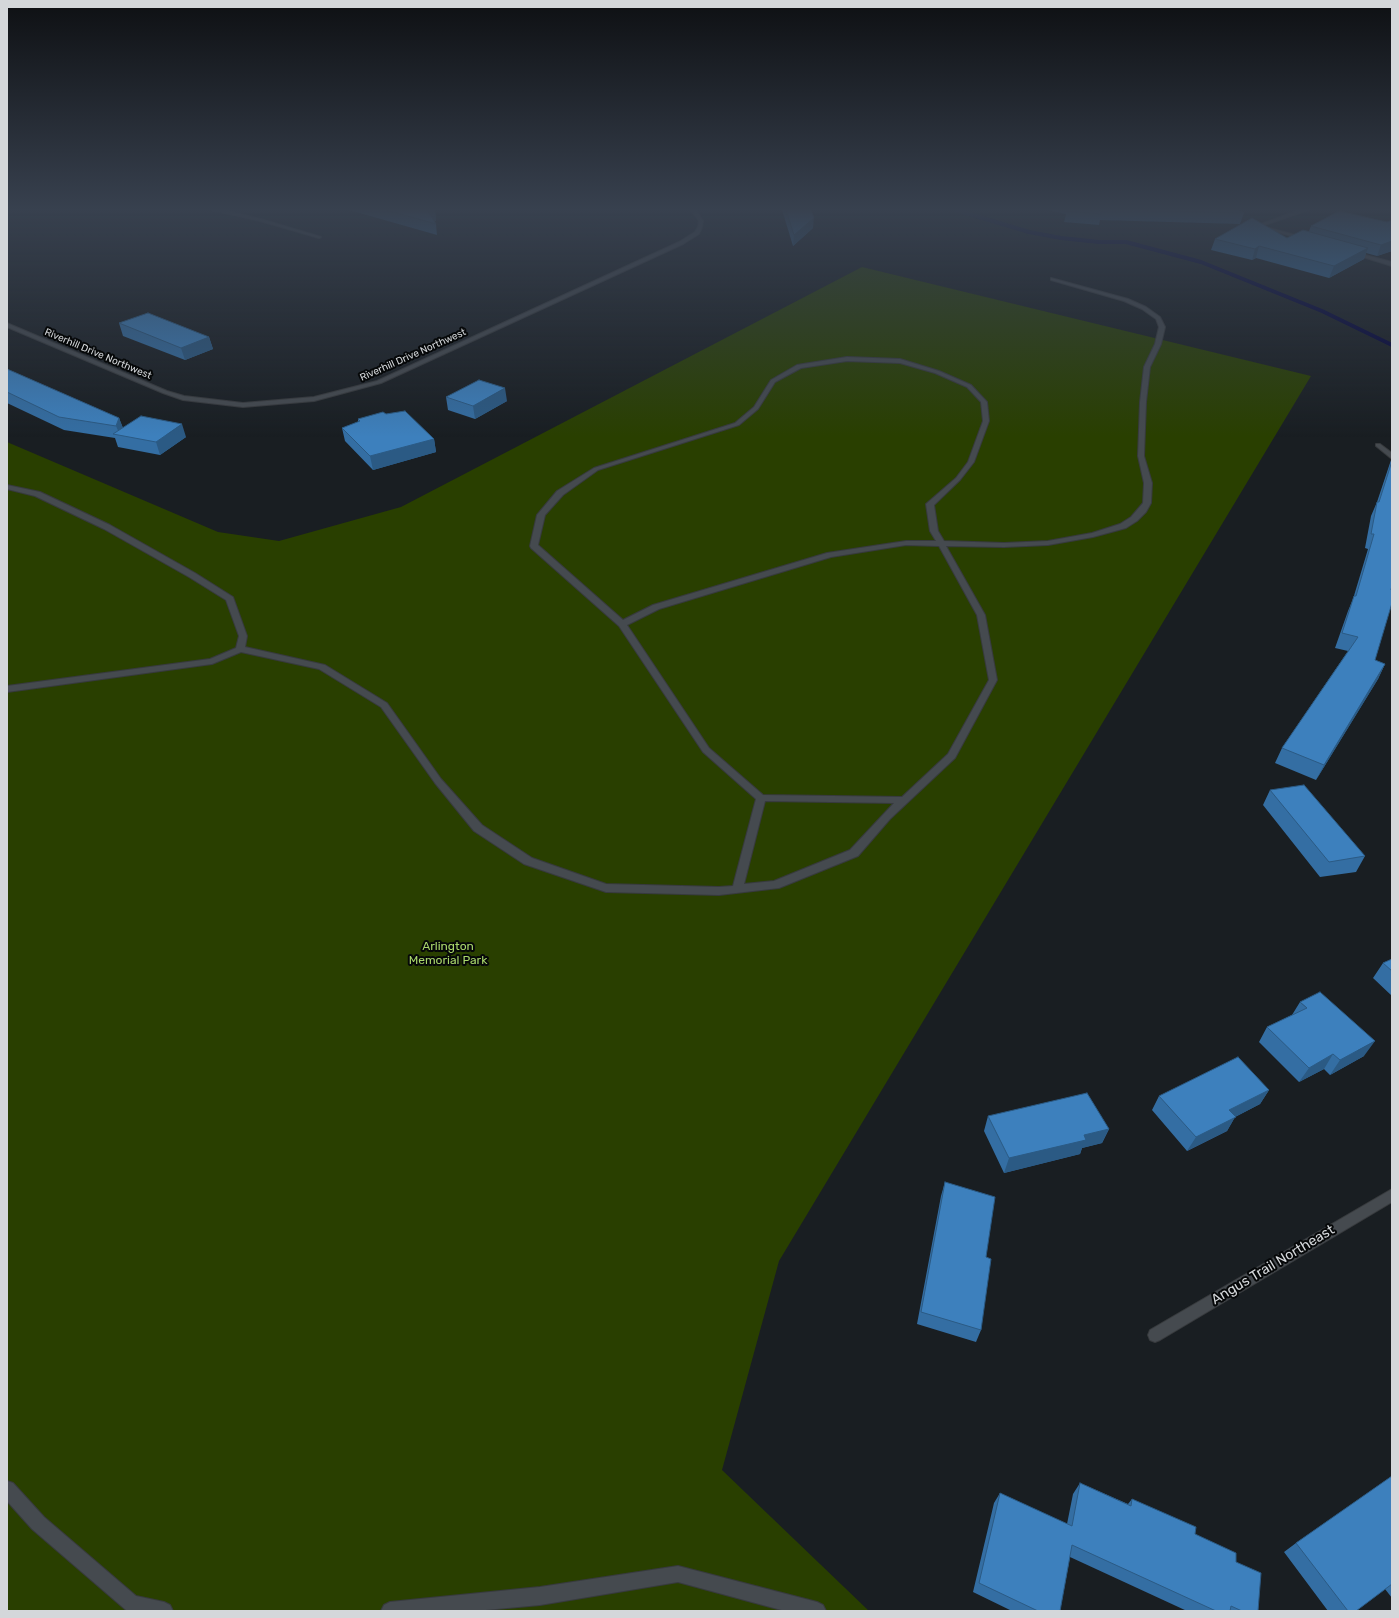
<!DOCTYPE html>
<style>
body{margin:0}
#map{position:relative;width:1399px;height:1618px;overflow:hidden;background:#191e22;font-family:Rubik,sans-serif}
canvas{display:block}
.frame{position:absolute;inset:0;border:8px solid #d4d7da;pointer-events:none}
</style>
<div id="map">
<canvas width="1399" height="1618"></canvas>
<div class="frame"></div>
</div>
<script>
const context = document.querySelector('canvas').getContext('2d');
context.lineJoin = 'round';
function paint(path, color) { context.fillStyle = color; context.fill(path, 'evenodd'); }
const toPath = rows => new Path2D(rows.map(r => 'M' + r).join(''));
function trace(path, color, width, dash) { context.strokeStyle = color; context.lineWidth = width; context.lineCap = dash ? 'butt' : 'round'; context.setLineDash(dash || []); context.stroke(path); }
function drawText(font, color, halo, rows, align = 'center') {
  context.font = font + ' Rubik,sans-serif'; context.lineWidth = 4; context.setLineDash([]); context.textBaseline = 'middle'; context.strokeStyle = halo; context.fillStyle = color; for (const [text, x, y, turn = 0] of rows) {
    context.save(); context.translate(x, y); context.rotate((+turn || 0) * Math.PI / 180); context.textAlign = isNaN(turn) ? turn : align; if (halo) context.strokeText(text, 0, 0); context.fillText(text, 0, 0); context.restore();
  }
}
paint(toPath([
 [862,267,1311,376,779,1261,722,1470,869,1611,7,1611,7,442,218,532,279,541,401,507]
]), '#293f00');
trace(toPath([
 [956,210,1029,232,1061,238,1099,242,1126,242,1201,262,1322,311,1392,345]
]), '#00003b', 4);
const lane = toPath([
 [1051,278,1128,299,1146,307,1160,317,1165,327,1161,344,1150,367,1146,402,1144,456,1152,483,1151,503,1146,512,1137,521,1126,528,1093,537,1048,545,1004,547,946,546,985,615,997,680,955,758,890,819,858,856,779,888,719,895,606,892,524,864,474,831,435,783,381,707,319,669,241,652,212,664,7,692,7,686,210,659,236,648,239,636,226,600,189,577,104,529,35,496,7,489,7,485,40,492,110,525,195,573,233,597,247,636,245,647,325,665,387,703,441,779,482,825,532,858,606,884,719,887,733,886,756,799,703,752,619,626,531,548,530,546,537,515,557,491,594,468,735,423,754,407,771,380,797,365,847,357,900,359,939,371,971,385,987,402,989,421,974,462,960,480,934,505,938,531,944,541,1004,543,1048,541,1092,533,1120,524,1131,517,1143,503,1144,483,1138,456,1140,402,1144,367,1155,344,1159,327,1156,319,1142,309,1124,301,1051,280,1051,278],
 [847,361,900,363,935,373,967,387,981,402,983,421,968,462,956,478,926,504,930,531,936,541,906,541,827,553,653,605,623,620,538,545,545,515,563,495,598,470,739,425,758,409,775,382,801,368,847,361],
 [906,545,939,546,977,615,989,680,948,754,902,797,763,795,709,748,627,625,659,609,831,557,906,545],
 [765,801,894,803,850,850,774,881,744,884,765,801],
 [1376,444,1380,444,1392,453,1392,459,1376,446,1376,444],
 [7,1481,13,1483,44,1517,136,1596,164,1602,170,1605,173,1611,126,1610,32,1529,7,1501,7,1481],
 [678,1566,817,1602,823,1605,826,1611,785,1611,678,1582,540,1605,475,1611,381,1611,384,1605,390,1602,540,1587,678,1566]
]);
const street = toPath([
 [212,210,222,210,261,219,321,237,319,238,260,221,212,210],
 [691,210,696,210,703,221,702,227,699,234,683,244,381,383,314,401,243,407,183,400,163,393,7,327,7,323,9,324,167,391,184,396,243,403,314,397,377,381,679,242,695,232,698,227,699,221,691,210],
 [1300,210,1308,210,1262,226,1306,238,1306,240,1255,226,1300,210],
 [1350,251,1392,262,1392,266,1350,253,1350,251],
 [1392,1189,1392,1202,1160,1340,1155,1342,1150,1340,1148,1335,1150,1330,1392,1189]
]);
trace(lane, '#373a3d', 2);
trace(street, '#373a3d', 2);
paint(lane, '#454a4f');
paint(street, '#454a4f');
paint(toPath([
 [349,210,435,210,436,221,434,221,436,224,437,235],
 [782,210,811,210,813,228,793,246],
 [1048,210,1238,210,1244,213,1240,224,1100,220,1099,225,1064,222,1066,214],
 [1392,220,1392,251,1377,256,1366,253,1364,259,1329,278,1256,258,1252,260,1211,250,1215,239,1287,238,1309,231,1311,226,1387,222],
 [119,323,209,337,213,349,185,360,123,336],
 [7,369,119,418,123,428,186,437,160,455,118,447,115,438,64,430,7,403],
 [446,397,507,401,475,419,448,410],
 [386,414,434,439,436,452,373,470,345,441,342,428,358,422,358,419],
 [1392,457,1392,585,1375,660,1385,664,1378,679,1316,780,1275,763,1282,748,1348,651,1335,648,1348,611,1353,599,1368,549,1365,548,1371,516,1377,502],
 [1270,790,1365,856,1356,872,1320,877,1263,805],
 [1392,959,1392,996,1373,978,1383,963],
 [1300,1002,1364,1056,1330,1075,1324,1069,1299,1082,1259,1042,1267,1027,1292,1015],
 [1269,1090,1260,1104,1235,1117,1227,1131,1187,1151,1152,1110,1159,1096],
 [988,1116,1109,1129,1102,1143,1082,1148,1080,1154,1004,1173,984,1131],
 [945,1182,986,1257,981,1330,976,1342,917,1324,941,1196],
 [1392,1476,1392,1598,1385,1589,1356,1611,1328,1611,1284,1552,1296,1543],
 [1080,1483,1128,1504,1132,1499,1195,1534,1236,1562,1258,1611,1187,1611,1070,1557,1060,1611,1012,1611,973,1592,994,1503,1000,1493,1067,1524,1073,1494]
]), '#346ea3');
paint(toPath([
 [435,210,436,221,430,222,428,211],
 [814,218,813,228,793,246,794,235],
 [1392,241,1392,251,1377,256,1381,245],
 [1259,246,1256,258,1252,260,1255,249],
 [1368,248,1364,259,1329,278,1334,266],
 [209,337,213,349,185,360,181,348],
 [505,388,507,401,475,419,473,406],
 [119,418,124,431,120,435,116,426],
 [182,424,186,437,160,455,156,442],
 [434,439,436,452,373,470,370,456],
 [1385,664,1378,679,1316,780,1324,765],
 [1375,1041,1364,1056,1330,1075,1340,1060],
 [1333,1054,1324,1069,1299,1082,1309,1068],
 [1269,1090,1260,1104,1235,1117,1227,1131,1187,1151,1196,1137,1229,1110],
 [1109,1129,1102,1143,1082,1148,1080,1154,1004,1173,1009,1158,1084,1135]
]), '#2b5a84');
const building = toPath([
 [386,210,435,210,428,211,436,224,386,210],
 [786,210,811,210,814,218,794,235,786,210],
 [1067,210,1101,210,1101,214,1066,211,1067,210],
 [1130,210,1238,210,1244,213,1130,210],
 [1339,211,1387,222,1392,220,1392,241,1381,245,1311,226,1339,211],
 [1252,218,1287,238,1303,230,1368,248,1334,266,1259,246,1255,249,1215,239,1252,218],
 [148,313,209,337,181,348,119,323,148,313],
 [7,369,119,418,116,426,59,417,7,392,7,369],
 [479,380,505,388,473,406,446,397,479,380],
 [405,411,434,439,370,456,342,428,360,421,358,419,383,412,386,414,405,411],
 [141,416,182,424,156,442,113,434,141,416],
 [1392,461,1392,585,1391,590,1392,589,1392,603,1375,660,1385,664,1324,765,1282,748,1358,637,1342,633,1354,596,1356,596,1374,534,1371,534,1377,502,1379,502,1392,461],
 [1304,785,1365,856,1329,862,1270,790,1304,785],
 [1392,959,1392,971,1383,963,1392,959],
 [1320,992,1375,1041,1340,1060,1333,1054,1309,1068,1267,1027,1307,1008,1300,1002,1320,992],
 [1238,1057,1269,1090,1229,1110,1236,1117,1196,1137,1159,1096,1238,1057],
 [1087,1093,1109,1129,1084,1135,1086,1140,1009,1158,988,1116,1087,1093],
 [945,1182,995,1197,986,1257,991,1259,981,1330,921,1312,945,1182],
 [1392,1476,1392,1584,1356,1611,1348,1611,1296,1543,1392,1476],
 [1080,1483,1131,1506,1132,1499,1196,1527,1195,1534,1236,1553,1236,1562,1261,1573,1258,1611,1242,1611,1231,1606,1230,1611,1216,1611,1072,1545,1060,1611,1038,1611,979,1583,1000,1493,1072,1526,1080,1483]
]);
paint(building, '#3d80bd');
trace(building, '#2b5a84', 1);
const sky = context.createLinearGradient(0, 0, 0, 437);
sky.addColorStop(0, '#0e1013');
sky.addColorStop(0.48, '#38414f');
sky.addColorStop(1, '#38414f00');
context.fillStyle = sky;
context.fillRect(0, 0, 1399, 437);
drawText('10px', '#d4d7da', '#060809', [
 ["Riverhill Drive Northwest",98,354,23],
 ["Riverhill Drive Northwest",413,355,-24]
]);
drawText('12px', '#aad86c', '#060809', [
 ["Arlington",448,947],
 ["Memorial Park",448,961]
]);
drawText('14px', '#d4d7da', '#060809', [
 ["Angus Trail Northeast",1273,1265,-31]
]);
</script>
